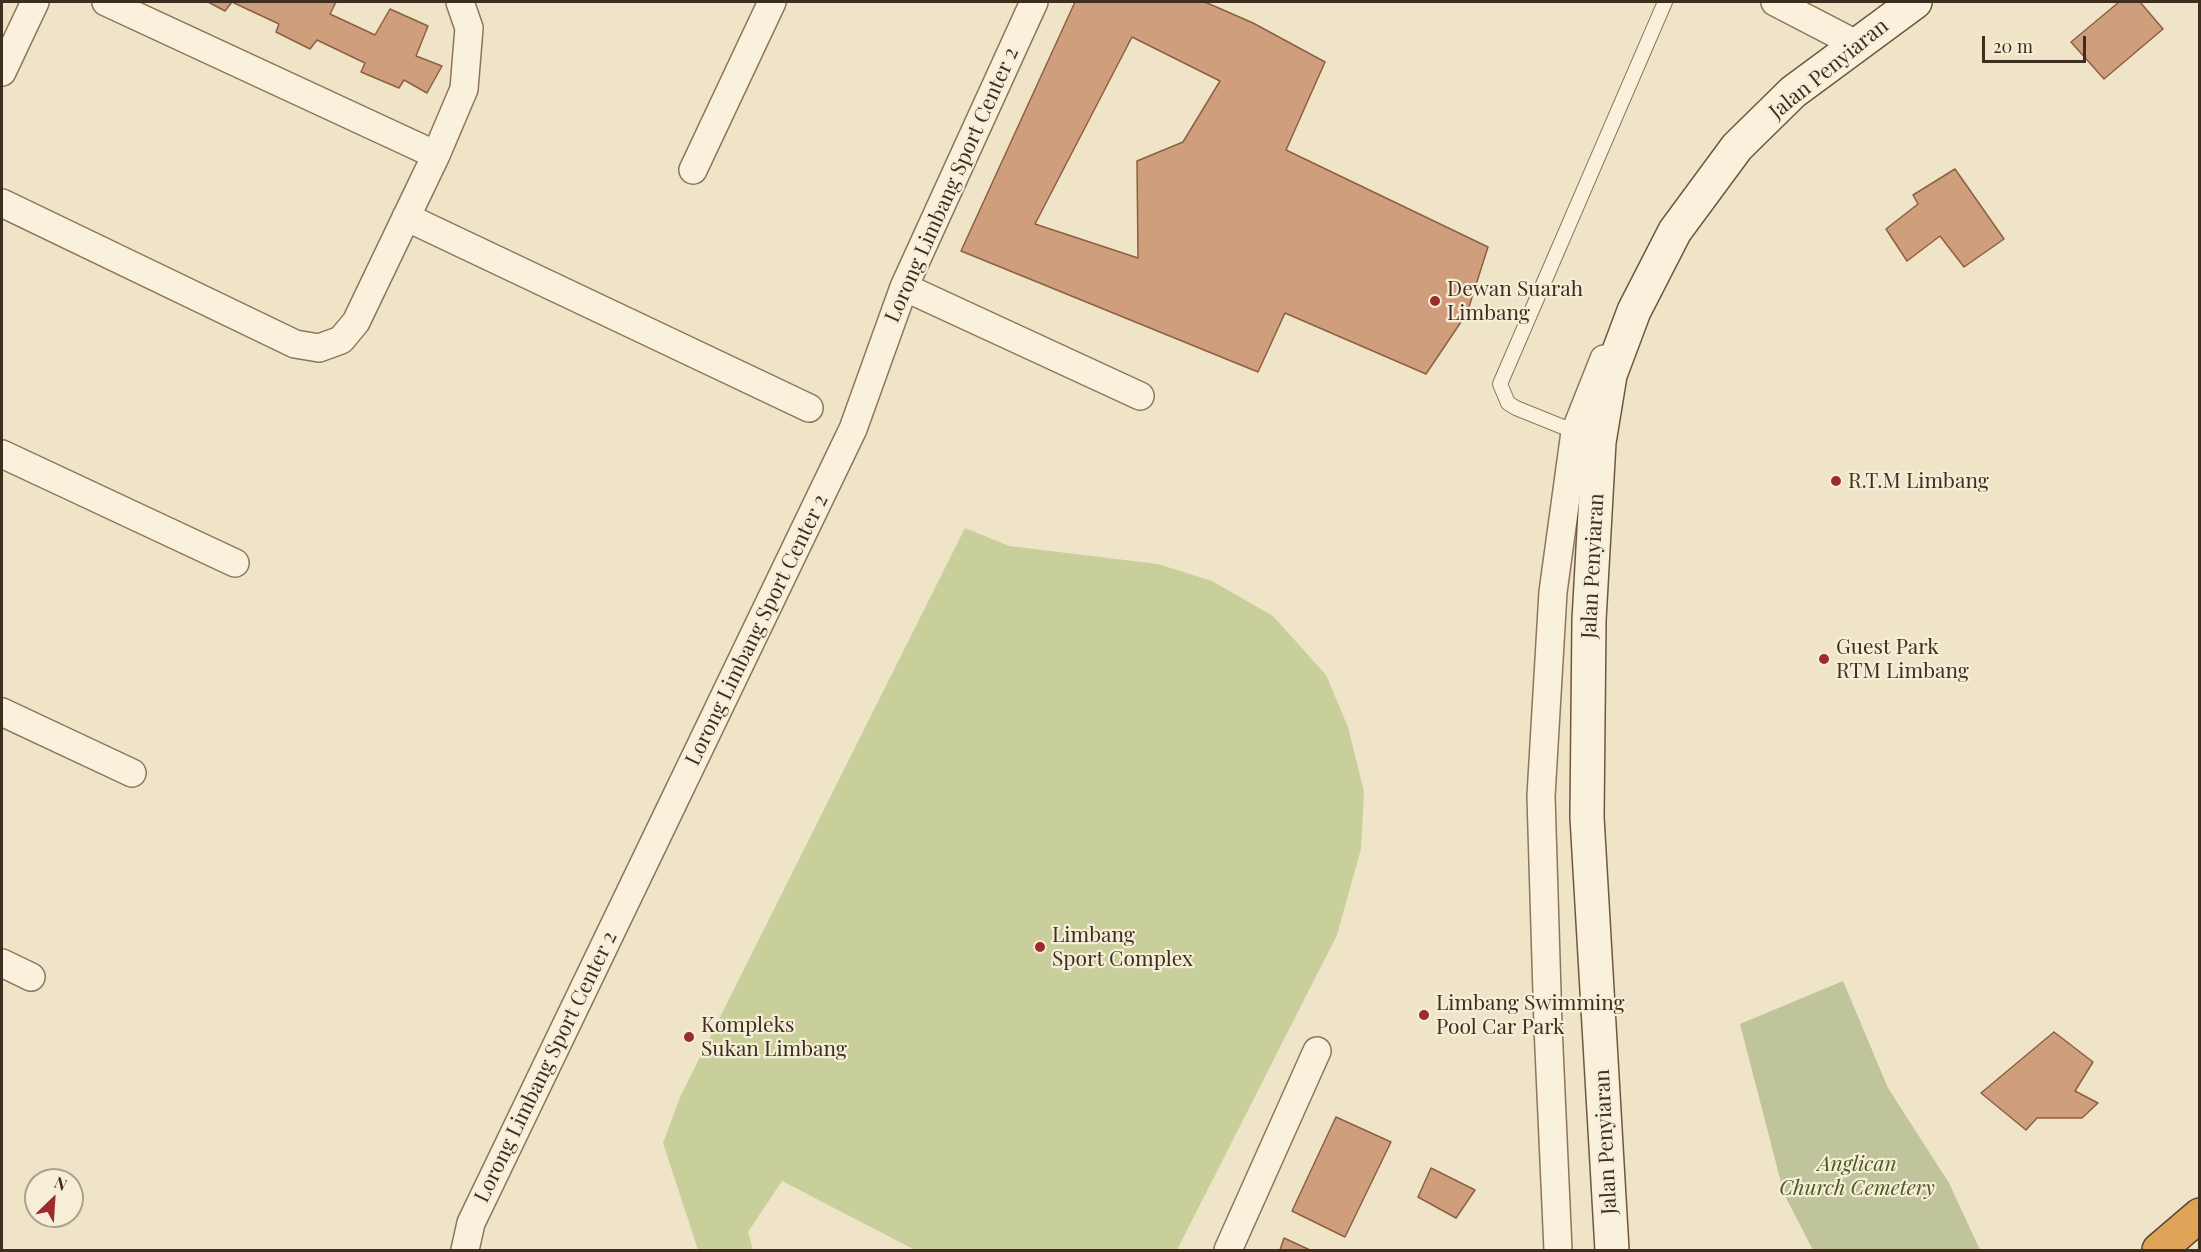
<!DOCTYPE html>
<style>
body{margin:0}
#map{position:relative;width:2201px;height:1252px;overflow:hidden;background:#f0e4c8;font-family:"Playfair Display",serif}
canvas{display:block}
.frame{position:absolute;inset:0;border:3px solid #3d2e20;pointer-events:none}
.north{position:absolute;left:24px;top:1168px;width:60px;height:60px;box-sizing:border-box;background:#f7eed8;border:2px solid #ada18e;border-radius:50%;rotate:25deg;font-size:16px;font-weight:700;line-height:24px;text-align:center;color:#3d2e20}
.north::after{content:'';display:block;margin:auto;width:21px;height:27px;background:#9e2a2b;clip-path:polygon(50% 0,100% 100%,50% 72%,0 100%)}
.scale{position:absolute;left:1982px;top:36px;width:104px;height:27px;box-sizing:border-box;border:3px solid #3d2e20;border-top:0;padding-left:8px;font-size:18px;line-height:21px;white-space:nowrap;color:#3d2e20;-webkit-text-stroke:4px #f7eed8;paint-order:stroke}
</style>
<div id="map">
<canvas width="2201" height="1252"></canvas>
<div class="frame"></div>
<div class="north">N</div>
<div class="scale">20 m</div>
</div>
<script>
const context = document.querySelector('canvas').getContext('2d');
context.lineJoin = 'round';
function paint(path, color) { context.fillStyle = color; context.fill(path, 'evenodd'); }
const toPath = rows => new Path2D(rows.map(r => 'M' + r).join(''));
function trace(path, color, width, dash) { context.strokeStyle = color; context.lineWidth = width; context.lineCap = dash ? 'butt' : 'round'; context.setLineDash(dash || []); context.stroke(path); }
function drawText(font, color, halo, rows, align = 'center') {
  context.font = font + ' "Playfair Display",serif'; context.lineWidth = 4.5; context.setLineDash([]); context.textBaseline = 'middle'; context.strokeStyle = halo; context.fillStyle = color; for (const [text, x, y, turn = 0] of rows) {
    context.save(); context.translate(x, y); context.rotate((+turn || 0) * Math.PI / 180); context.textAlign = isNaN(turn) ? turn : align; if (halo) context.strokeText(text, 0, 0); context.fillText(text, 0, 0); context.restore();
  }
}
paint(toPath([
 [965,528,1009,546,1158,564,1212,581,1273,616,1326,675,1348,727,1364,792,1361,849,1337,935,1177,1250,915,1250,782,1181,748,1232,753,1250,698,1250,663,1143,681,1095]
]), '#c9cf9b');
paint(toPath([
 [1843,981,1888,1088,1949,1183,1980,1250,1813,1250,1784,1194,1740,1024]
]), '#bfc49a');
const building = toPath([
 [208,2,336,2,330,14,375,35,390,9,428,26,416,56,442,66,427,93,404,80,399,88,361,72,365,63,317,40,310,49,276,32,279,24,232,2,225,11,208,2],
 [1075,2,1205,2,1253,23,1325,62,1286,150,1488,247,1467,313,1426,374,1285,313,1258,372,961,251,1075,2],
 [1132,37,1220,81,1183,142,1137,161,1138,258,1035,224,1132,37],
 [2119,2,2140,2,2163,29,2104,79,2071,42,2119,2],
 [1955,169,2004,239,1964,267,1940,236,1907,261,1886,229,1918,204,1913,195,1955,169],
 [2054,1032,2093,1062,2075,1091,2098,1103,2082,1118,2037,1118,2026,1130,1981,1093,2054,1032],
 [1336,1117,1391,1142,1345,1237,1292,1211,1336,1117],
 [1431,1168,1475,1190,1456,1218,1418,1197,1431,1168],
 [1284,1238,1310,1250,1280,1250,1284,1238]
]);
paint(building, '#cf9f7d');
trace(building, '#8d5f41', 1.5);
const lane = toPath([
 [1578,433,1516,408,1508,403,1500,384,1665,2]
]);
const street = toPath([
 [106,2,436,155],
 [1775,2,1856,44],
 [2,72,35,2],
 [693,170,772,2],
 [2,203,295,344,319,348,341,340,356,322,436,155,464,89,469,28,460,2],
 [406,217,809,408],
 [904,287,1140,396],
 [2,454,235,563],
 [2,712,132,773],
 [2,963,31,977],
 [465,1250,471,1223,853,429,904,287,1034,2],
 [1228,1250,1317,1051],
 [1558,1250,1548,1026,1541,796,1553,592,1575,432,1604,359]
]);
const secondary = toPath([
 [1612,1250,1587,817,1589,620,1599,442,1610,375,1634,311,1675,231,1737,147,1793,92,1915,2]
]);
const highway = toPath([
 [2159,1250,2200,1215]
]);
trace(lane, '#8d765c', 16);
trace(street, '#8d765c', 30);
trace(secondary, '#6f573f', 36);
trace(highway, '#5b4430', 36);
trace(lane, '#faf1dc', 14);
trace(street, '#faf1dc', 27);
trace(secondary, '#faf1dc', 33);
trace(highway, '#e0a458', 33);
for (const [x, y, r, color] of [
 [1435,301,6,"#9e2a2b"],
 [1836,481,6,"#9e2a2b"],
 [1824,659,6,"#9e2a2b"],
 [1040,947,6,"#9e2a2b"],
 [1424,1015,6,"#9e2a2b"],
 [689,1037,6,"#9e2a2b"]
]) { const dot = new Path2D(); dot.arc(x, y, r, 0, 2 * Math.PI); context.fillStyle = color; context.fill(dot); trace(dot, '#f7eed8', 2); }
drawText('21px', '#3d2e20', '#f7eed8', [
 ["Jalan Penyiaran",1829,69,-39],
 ["Lorong Limbang Sport Center 2",952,185,-66],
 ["Jalan Penyiaran",1593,566,-87],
 ["Lorong Limbang Sport Center 2",757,630,-64],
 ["Lorong Limbang Sport Center 2",546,1067,-64],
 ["Jalan Penyiaran",1606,1142,-93]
]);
drawText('21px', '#3d2e20', '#f7eed8', [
 ["Dewan Suarah",1447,289],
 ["Limbang",1447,313],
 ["R.T.M Limbang",1848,481],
 ["Guest Park",1836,647],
 ["RTM Limbang",1836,671],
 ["Limbang",1052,935],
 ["Sport Complex",1052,959],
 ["Limbang Swimming",1436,1003],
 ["Pool Car Park",1436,1027],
 ["Kompleks",701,1025],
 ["Sukan Limbang",701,1049]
], 'left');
drawText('italic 21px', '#4d5a26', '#f7eed8', [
 ["Anglican",1857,1164],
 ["Church Cemetery",1857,1188]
]);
</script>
